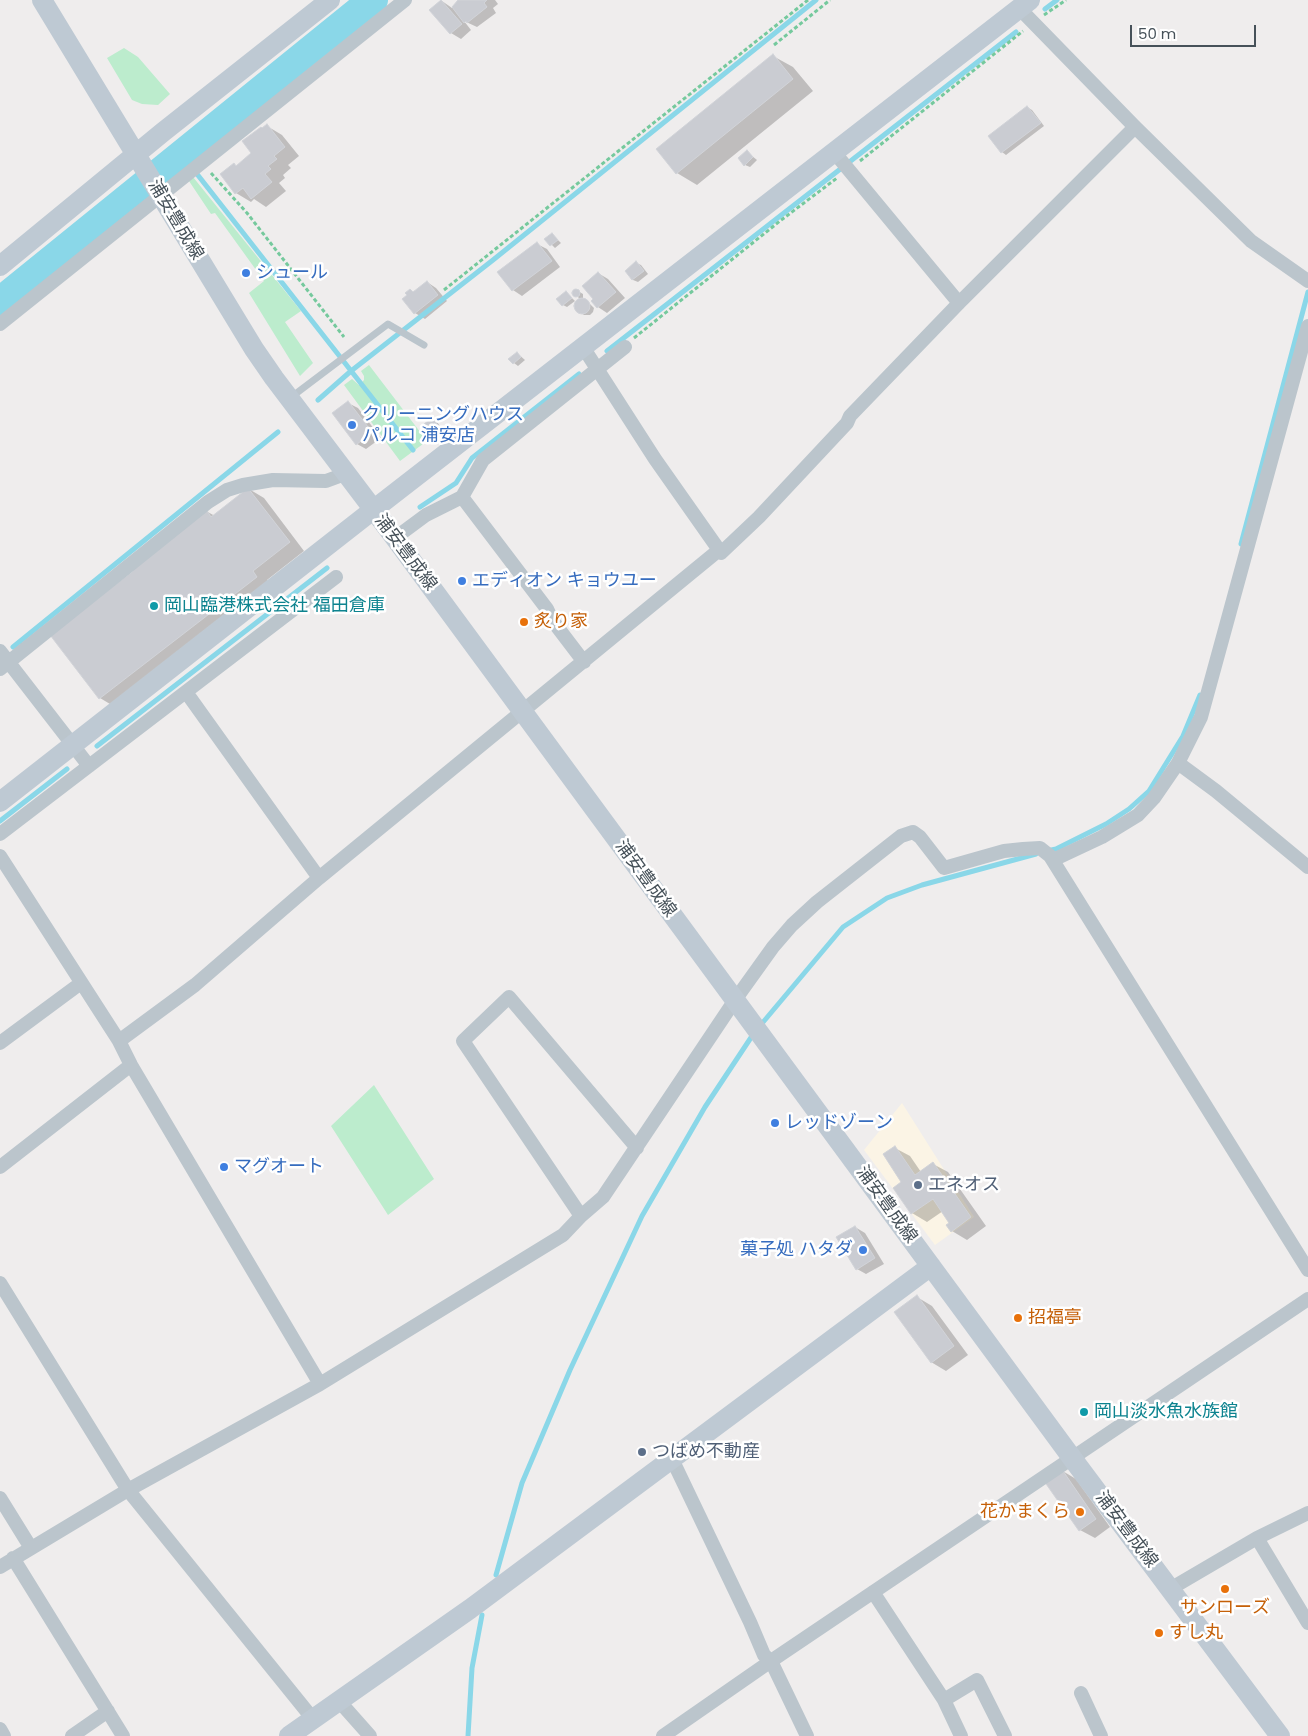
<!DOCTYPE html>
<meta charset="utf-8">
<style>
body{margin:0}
#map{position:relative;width:1308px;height:1736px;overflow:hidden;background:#efeded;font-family:Poppins,sans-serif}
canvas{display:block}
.scale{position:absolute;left:1130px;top:25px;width:126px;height:22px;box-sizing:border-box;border:2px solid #465159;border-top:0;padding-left:6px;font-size:15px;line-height:18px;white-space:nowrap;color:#465159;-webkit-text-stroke:4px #fff;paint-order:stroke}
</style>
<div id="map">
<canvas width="1308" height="1736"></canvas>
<div class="scale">50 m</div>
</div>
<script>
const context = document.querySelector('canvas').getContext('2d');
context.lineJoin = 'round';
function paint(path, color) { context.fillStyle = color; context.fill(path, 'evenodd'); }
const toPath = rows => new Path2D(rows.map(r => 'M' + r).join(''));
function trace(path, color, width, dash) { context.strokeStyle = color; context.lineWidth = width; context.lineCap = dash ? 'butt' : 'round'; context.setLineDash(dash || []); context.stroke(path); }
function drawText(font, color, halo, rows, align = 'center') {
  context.font = font + ' Poppins,"Noto Sans JP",sans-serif'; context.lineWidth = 5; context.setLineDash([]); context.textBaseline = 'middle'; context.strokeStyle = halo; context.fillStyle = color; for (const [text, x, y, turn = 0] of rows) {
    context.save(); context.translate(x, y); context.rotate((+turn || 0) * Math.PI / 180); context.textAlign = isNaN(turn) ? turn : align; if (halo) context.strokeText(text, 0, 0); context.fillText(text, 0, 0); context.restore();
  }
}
paint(toPath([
 [902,1103,974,1217,935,1245,864,1150]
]), '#fbf4e5');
paint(toPath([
 [124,48,138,57,170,94,158,105,142,104,132,100,107,58],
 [193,177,301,311,285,322,313,363,300,376,249,293,264,281,215,213,211,214,189,181],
 [369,365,427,441,400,461,344,385,352,379,359,385,364,380,364,376,361,371],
 [374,1085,434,1179,388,1215,331,1126]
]), '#bceccd');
paint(toPath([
 [460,0,495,0,498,4,493,8,496,13,477,27,464,21,471,30,461,39,451,33,431,10,442,1,452,8],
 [773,56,793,67,813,91,697,185,677,173],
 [1027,107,1032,110,1044,126,1006,155,1002,152,989,136],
 [267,126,282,135,299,156,288,165,291,168,283,175,285,178,279,183,286,191,266,207,254,199,251,202,236,193,236,167,253,153,263,129],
 [747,152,757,160,750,167,745,165],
 [552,234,561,243,555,248,546,239],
 [537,244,547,249,560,267,522,296,513,290],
 [636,263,641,265,648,274,638,282,633,280,626,271],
 [598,273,608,279,625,298,607,313,598,307],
 [427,282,436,288,447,301,425,319,415,313,404,300],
 [574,291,578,291,583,294,583,300,589,303,594,308,593,312,590,315,584,315,576,309,577,302,581,299,574,295],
 [566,292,575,301,567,307,563,305],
 [517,353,525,360,518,366,514,363],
 [348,403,358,408,381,438,366,449,357,444],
 [432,419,437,422,444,432,434,440,430,438],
 [249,489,264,498,304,551,267,580,272,586,115,707,100,698,206,511,215,516],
 [895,1148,910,1156,921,1172,933,1164,948,1172,986,1226,967,1240,952,1231,951,1223,943,1211,927,1222,912,1213],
 [855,1227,865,1233,884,1264,866,1274,857,1269],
 [917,1297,932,1306,968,1355,946,1371,931,1362],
 [1061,1470,1076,1479,1110,1527,1095,1538,1080,1530]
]), '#0003');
trace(toPath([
 [1045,9,1057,0],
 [182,155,189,165],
 [197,174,413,450],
 [607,351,1016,32],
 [318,400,351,371,493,260,816,0],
 [420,507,456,483,472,458,579,374],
 [1241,544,1308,292],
 [13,647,278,432],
 [97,746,327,568],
 [0,821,67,769],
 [1047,851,1056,849,1106,824,1129,809,1149,791,1183,736,1200,695],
 [759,1027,843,927,887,898,922,885,1036,854],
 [496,1575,522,1483,570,1370,642,1216,705,1107,754,1033],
 [468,1736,472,1668,482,1615]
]), '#8ad7e8', 5);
trace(toPath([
 [0,302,373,0]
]), '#8ad7e8', 30);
const building = toPath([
 [441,0,462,24,450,34,429,10,441,0],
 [458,0,487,0,484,3,487,7,467,23,466,21,464,23,452,7,458,0],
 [773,54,793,79,676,174,656,149,773,54],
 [1027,106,1041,123,1001,153,988,136,1027,106],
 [267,124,285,147,274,156,277,159,268,166,271,169,265,174,272,182,251,199,243,188,235,194,220,174,234,163,236,166,251,153,242,141,261,127,262,128,267,124],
 [747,150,753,157,744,166,738,158,747,150],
 [552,233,558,240,550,246,544,239,552,233],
 [537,242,552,261,512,291,497,272,537,242],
 [636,261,644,271,632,280,625,271,636,261],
 [598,272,616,292,597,308,591,301,593,299,582,286,598,272],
 [427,281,438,295,414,314,402,299,407,295,405,293,410,289,413,292,427,281],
 '572 293a4 4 0 1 1 8 0a4 4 0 1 1-8 0Z',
 [566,291,572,298,562,306,556,299,566,291],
 '574 306a8 8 0 1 1 16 0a8 8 0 1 1-16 0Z',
 [517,352,521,357,513,364,508,359,517,352],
 [348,401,372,432,356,445,332,413,348,401],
 [432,418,441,429,429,438,420,427,432,418],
 [248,488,290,542,253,571,257,577,99,699,50,635,133,571,130,568,206,509,211,517,248,488],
 [895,1146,915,1175,933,1162,971,1217,951,1232,946,1225,949,1223,933,1199,911,1214,893,1188,901,1182,883,1154,895,1146],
 [855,1226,875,1258,856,1270,836,1237,855,1226],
 [917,1295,954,1346,931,1363,894,1312,917,1295],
 [1061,1468,1096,1519,1079,1531,1044,1481,1061,1468]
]);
paint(building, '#caccd2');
trace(building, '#d1d3d8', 1);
trace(toPath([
 [1044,15,1066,0],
 [774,45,830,0],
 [860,161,1023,31],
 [211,173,247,213,344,337],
 [444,290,808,0],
 [634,338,780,221,837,178]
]), '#75c99d', 3, [4, 2.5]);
trace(toPath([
 [290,398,388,324,424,345]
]), '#bbc5cc', 7);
trace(toPath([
 [1019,8,1135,127,1251,241,1308,281],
 [834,152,959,303],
 [0,324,405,0],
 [583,347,655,459,719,550],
 [462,497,547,609,552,620,584,662],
 [395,538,426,515,462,497,483,460,625,347],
 [0,651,89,766],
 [0,669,208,502,227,490,243,485,273,480,326,481,345,474],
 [186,692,319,878],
 [1178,763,1216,791,1308,867],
 [0,834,336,577],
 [0,856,119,1041,131,1065,320,1384],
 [1053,860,1102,837,1138,815,1154,798,1178,763,1201,717,1308,326],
 [119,1041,195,985,319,878,719,550,721,553,759,517,847,423,850,416,959,303,1135,127],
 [0,1043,81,983],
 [0,1167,131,1065],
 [581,1216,463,1041,509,997,637,1148],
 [0,1283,128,1490,313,1719],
 [672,1459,750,1622,764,1655,771,1661,807,1736],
 [0,1498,31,1548],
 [1257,1538,1308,1623],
 [13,1558,123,1736],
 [0,1567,128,1490,320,1384,563,1235,581,1216,603,1197,735,1000,773,947,792,925,817,902,901,836,913,832,920,837,944,868,1004,851,1023,849,1040,848,1050,856,1308,1270],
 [1170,1589,1257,1538,1308,1513],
 [873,1592,944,1700,961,1736],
 [1081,1693,1101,1736],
 [944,1700,977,1680,1005,1736],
 [339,1701,370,1736],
 [0,1729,4,1736],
 [72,1736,108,1711],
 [663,1736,771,1661,1308,1299]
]), '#bbc5cc', 14);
trace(toPath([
 [42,0,254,349,274,378,395,538,1075,1462,1280,1736],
 [0,266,163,132,330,0],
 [0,802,373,510,1030,0],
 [289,1736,470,1609,931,1266]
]), '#bec9d3', 20);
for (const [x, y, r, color] of [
 [246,273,5,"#3f7fe0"],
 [352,425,5,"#3f7fe0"],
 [462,581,5,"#3f7fe0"],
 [154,606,5,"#0f9aa8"],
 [524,622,5,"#e8710a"],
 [775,1123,5,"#3f7fe0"],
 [224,1167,5,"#3f7fe0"],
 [918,1185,5,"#5c6f8a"],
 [863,1250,5,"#3f7fe0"],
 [1018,1318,5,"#e8710a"],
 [1084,1412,5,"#0f9aa8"],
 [642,1452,5,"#5c6f8a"],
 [1080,1512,5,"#e8710a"],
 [1225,1589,5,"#e8710a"],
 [1159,1633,5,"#e8710a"]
]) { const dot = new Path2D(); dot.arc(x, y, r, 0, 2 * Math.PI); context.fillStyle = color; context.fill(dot); trace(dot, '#fff', 2); }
drawText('18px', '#465159', '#fff', [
 ["浦安豊成線",175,220,59],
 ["浦安豊成線",405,553,53],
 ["浦安豊成線",645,879,54],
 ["浦安豊成線",886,1205,54],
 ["浦安豊成線",1126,1530,53]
]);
drawText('18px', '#366cbe', '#fff', [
 ["シュール",256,273],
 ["クリーニングハウス",362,415],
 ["パルコ 浦安店",362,436],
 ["エディオン キョウユー",472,581],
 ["レッドゾーン",785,1123],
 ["マグオート",234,1167],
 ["菓子処 ハタダ",853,1250,"right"]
], 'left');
drawText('18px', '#0d838f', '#fff', [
 ["岡山臨港株式会社 福田倉庫",164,606],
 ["岡山淡水魚水族館",1094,1412]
], 'left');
drawText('18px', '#c56008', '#fff', [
 ["炙り家",534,622],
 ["招福亭",1028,1318],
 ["花かまくら",1070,1512,"right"],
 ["サンローズ",1225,1608,"center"],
 ["すし丸",1169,1633]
], 'left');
drawText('18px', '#4e5e75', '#fff', [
 ["エネオス",928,1185],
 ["つばめ不動産",652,1452]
], 'left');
</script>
